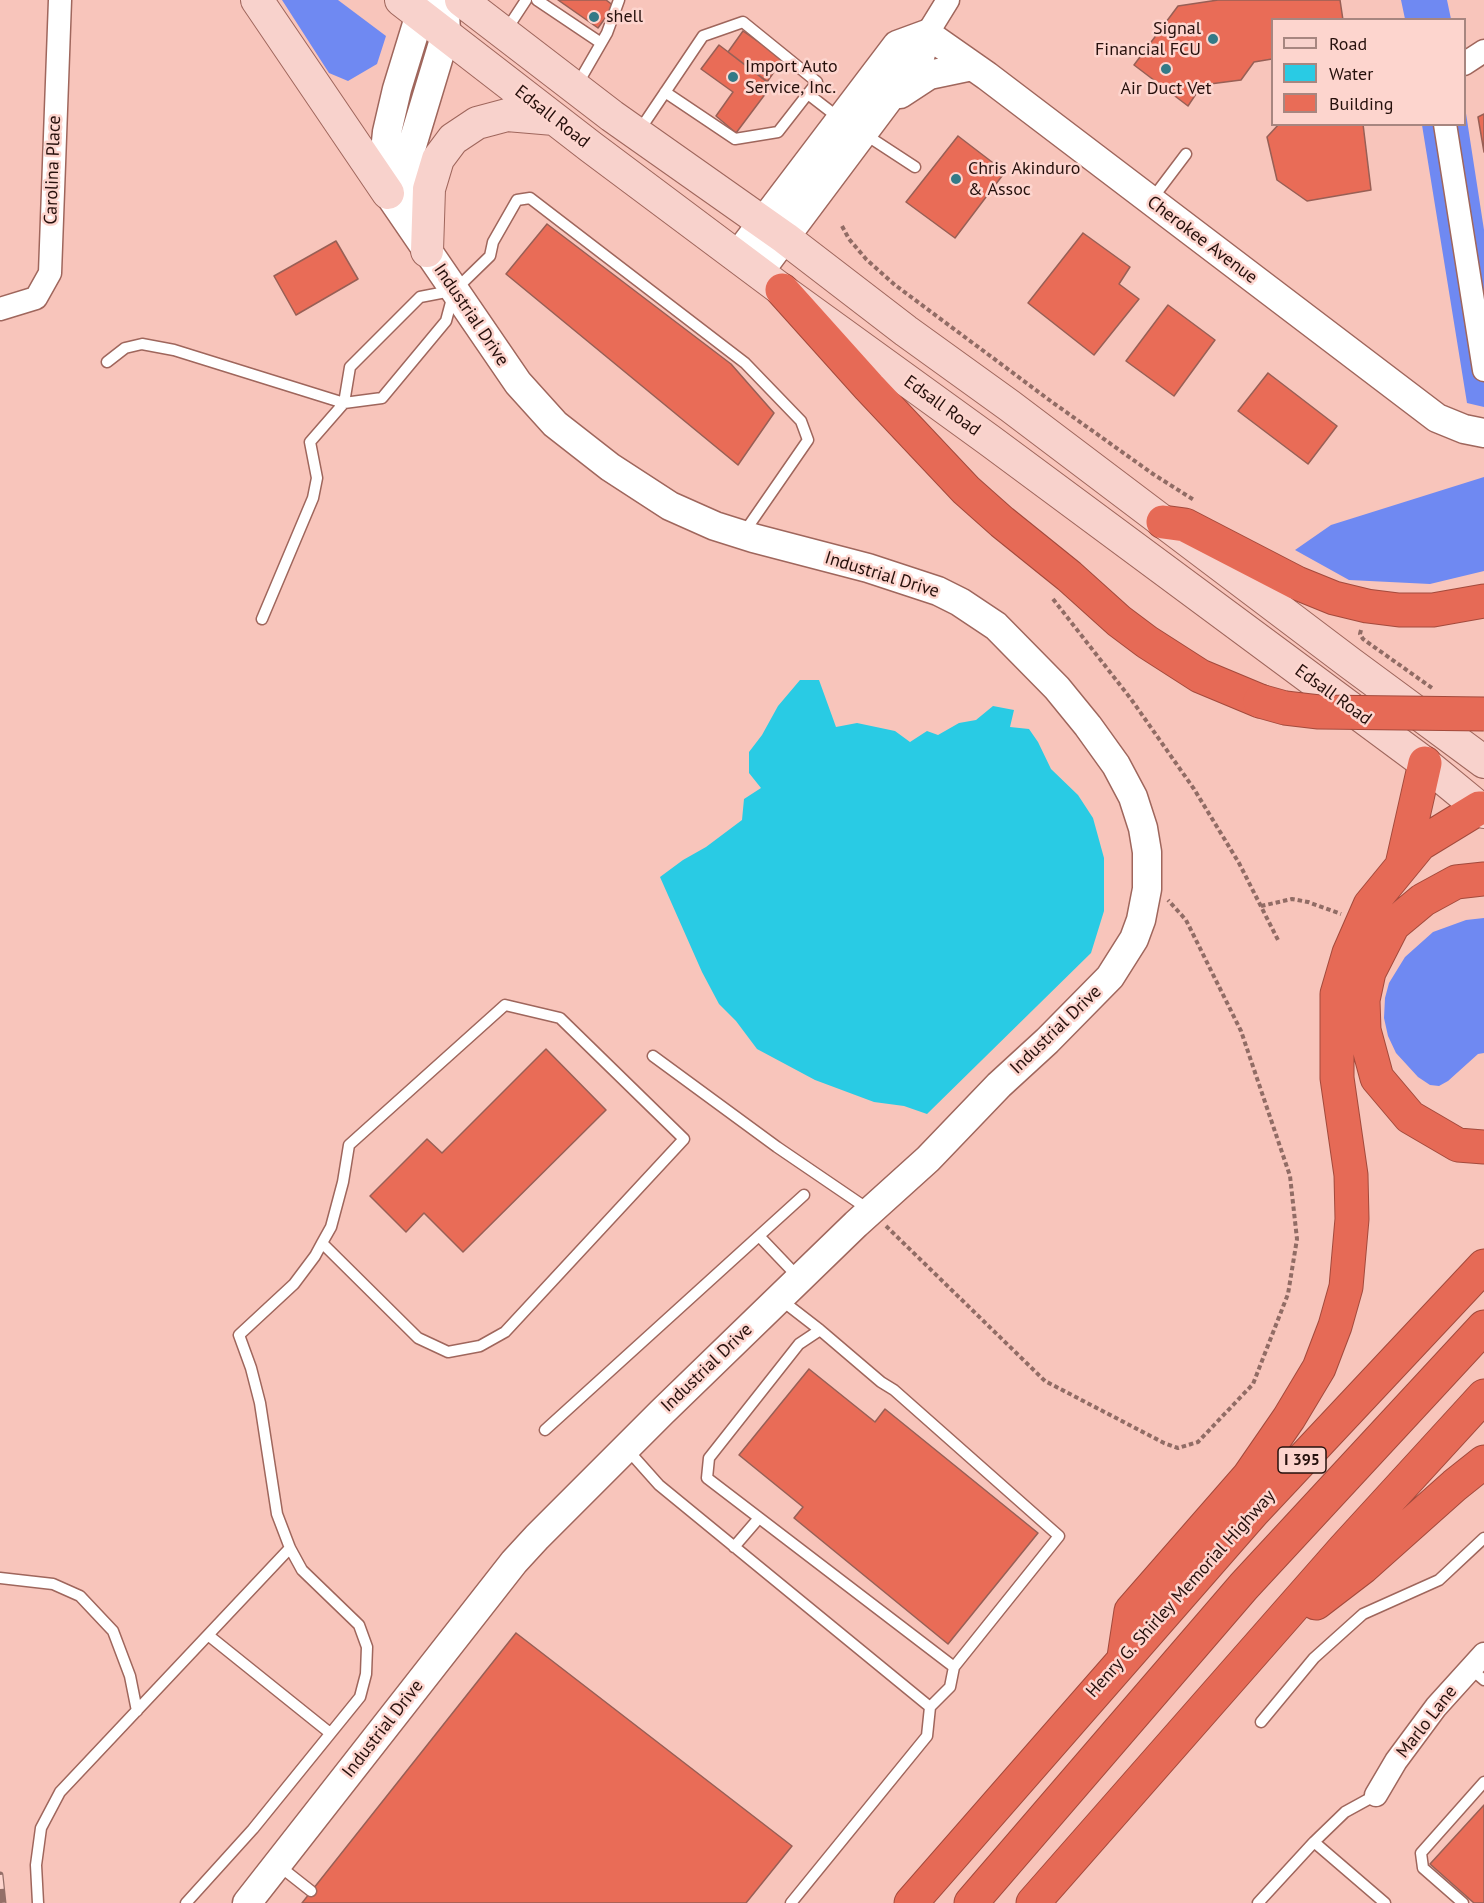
<!DOCTYPE html>
<style>
body{margin:0}
#map{position:relative;width:1484px;height:1903px;overflow:hidden;background:#f8c5bb;font-family:"PT Sans",sans-serif}
canvas{display:block}
.legend{position:absolute;left:1271px;top:18px;width:195px;height:108px;box-sizing:border-box;background:#fdd5ce;border:2px solid #a78680;margin:0;padding:8px 10px;list-style:none;font-size:18px;color:#26100c}
.legend li{display:flex;align-items:center;gap:12px;height:30px}
.legend b{width:30px;border:2px solid #a78680}
</style>
<div id="map">
<canvas width="1484" height="1903"></canvas>
<ul class="legend">
<li><b style="height:8px;background:#f8d2cc"></b>Road</li>
<li><b style="height:16px;background:#29cbe4"></b>Water</li>
<li><b style="height:16px;background:#e96c57"></b>Building</li>
</ul>
</div>
<script>
const context = document.querySelector('canvas').getContext('2d');
context.lineJoin = 'round';
function paint(path, color) { context.fillStyle = color; context.fill(path, 'evenodd'); }
const toPath = rows => new Path2D(rows.map(r => 'M' + r).join(''));
function trace(path, color, width, dash) { context.strokeStyle = color; context.lineWidth = width; context.lineCap = dash ? 'butt' : 'round'; context.setLineDash(dash || []); context.stroke(path); }
function drawText(font, color, halo, rows, align = 'center') {
  context.font = font + ' "PT Sans",sans-serif'; context.lineWidth = 5; context.setLineDash([]); context.textBaseline = 'middle'; context.strokeStyle = halo; context.fillStyle = color; for (const [text, x, y, turn = 0] of rows) {
    context.save(); context.translate(x, y); context.rotate((+turn || 0) * Math.PI / 180); context.textAlign = isNaN(turn) ? turn : align; if (halo) context.strokeText(text, 0, 0); context.fillText(text, 0, 0); context.restore();
  }
}
paint(toPath([
 [282,0,338,0,386,36,377,64,348,81,329,73],
 [1401,0,1447,0,1451,19,1405,19],
 [1465,107,1484,230,1484,407,1467,403,1422,125,1464,124],
 [1484,477,1484,571,1430,584,1349,580,1295,550,1331,525],
 [1484,918,1484,1053,1478,1054,1448,1081,1439,1086,1430,1085,1418,1077,1396,1053,1388,1036,1384,1018,1385,998,1389,983,1405,957,1433,932,1466,920]
]), '#6f89f2');
paint(toPath([
 [800,680,819,680,836,727,857,723,895,731,910,742,927,731,938,735,959,723,976,720,993,706,1014,710,1010,727,1029,729,1038,742,1051,769,1078,795,1093,818,1104,858,1104,911,1091,953,927,1114,904,1106,874,1102,815,1080,757,1049,736,1021,719,1004,702,972,660,877,683,860,706,847,742,820,744,799,761,788,749,773,749,752,762,735,778,706]
]), '#29cbe4');
const building = toPath([
 [558,0,606,0,614,6,598,28,558,0],
 [1218,0,1340,0,1343,20,1272,20,1272,59,1254,62,1241,80,1202,85,1188,106,1134,65,1178,6,1218,0],
 [743,31,783,59,767,82,728,52,743,31],
 [719,45,772,85,736,133,716,116,733,92,701,69,719,45],
 [1484,114,1484,152,1478,117,1484,114],
 [1279,124,1363,124,1371,190,1307,201,1277,180,1267,137,1279,124],
 [958,136,1005,172,955,238,906,202,958,136],
 [547,224,731,364,774,413,738,465,506,274,547,224],
 [1083,233,1130,267,1119,284,1139,299,1094,355,1028,303,1083,233],
 [336,241,358,279,296,315,274,276,336,241],
 [1168,305,1215,340,1174,396,1126,361,1168,305],
 [1268,373,1337,426,1308,464,1238,411,1268,373],
 [546,1049,606,1110,463,1252,424,1213,406,1232,370,1196,427,1139,442,1153,546,1049],
 [809,1369,875,1422,885,1409,1038,1533,948,1644,794,1518,803,1507,739,1455,809,1369],
 [516,1633,792,1846,746,1903,302,1903,516,1633],
 [1484,1805,1484,1903,1474,1903,1430,1864,1484,1805]
]);
paint(building, '#e96c57');
trace(building, '#985f55', 1.5);
const service = toPath([
 [537,0,601,43],
 [505,32,526,0],
 [577,85,607,33,619,0],
 [808,94,839,118],
 [639,131,703,36,743,22,817,82,778,132,735,139,665,92],
 [863,133,915,167],
 [1152,199,1186,154],
 [107,362,125,348,142,344,174,350,344,403,382,398,446,321,454,291,490,256,493,242,517,200,530,198,745,363,801,421,808,440,743,534],
 [262,619,313,498,317,478,310,442,344,403,350,367,420,297,451,291],
 [653,1056,777,1147,868,1209],
 [759,1236,800,1279],
 [780,1299,820,1330,881,1382,894,1390,1059,1536,954,1667,707,1478,709,1458,799,1344,820,1330],
 [545,1430,804,1195],
 [626,1448,659,1485,930,1707,927,1736,791,1903],
 [734,1547,759,1518],
 [0,1578,53,1584,80,1596,113,1631,130,1676,137,1711],
 [208,1635,330,1733],
 [1471,1669,1484,1680],
 [930,1707,950,1687,954,1667],
 [1261,1722,1314,1658,1363,1614,1439,1580,1484,1538],
 [1314,1842,1345,1812,1376,1795],
 [278,1865,311,1891],
 [38,1903,36,1865,41,1828,60,1792,290,1548],
 [186,1903,253,1829,360,1697,366,1674,367,1647,359,1625,302,1570,290,1548,277,1514,260,1403,251,1368,239,1335,294,1284,315,1256,322,1243,331,1227,343,1182,349,1145,505,1005,560,1018,684,1139,505,1332,480,1346,448,1352,418,1338,322,1243],
 [1258,1903,1314,1842,1385,1903],
 [1463,1903,1423,1868,1421,1853,1484,1782]
]);
const minor = toPath([
 [927,34,948,0],
 [1464,64,1484,51],
 [1445,124,1484,370],
 [0,309,36,298,50,273,60,0],
 [1376,1795,1396,1761,1436,1707,1484,1654]
]);
const tertiary = toPath([
 [927,34,987,76,1437,418,1464,429,1484,433],
 [900,94,929,75,972,66],
 [422,231,408,174,411,149,446,33,445,12],
 [737,256,897,45,927,34],
 [759,272,920,57,927,34],
 [247,1903,514,1562,537,1537,662,1412,856,1224,928,1159,999,1085,1047,1041,1110,977,1134,939,1141,920,1147,889,1147,852,1143,828,1133,797,1116,765,1088,726,1057,688,996,626,960,602,938,591,868,568,753,538,715,526,670,506,610,467,555,424,518,383,388,193,384,161,387,132,397,89,420,14,431,0]
]);
const secondary = toPath([
 [257,0,388,193],
 [401,0,591,147,782,290,989,440,1422,761,1484,812],
 [461,0,612,116,785,238,906,331,1010,406,1350,663,1484,762],
 [427,251,429,189,438,159,453,139,477,123,507,115,554,119]
]);
const motorway = toPath([
 [782,290,869,387,966,490,1002,522,1069,576,1119,621,1147,642,1200,676,1260,701],
 [1163,522,1185,525,1297,583,1334,598,1367,606,1399,610,1433,610,1484,601],
 [1402,865,1425,763],
 [1484,879,1456,882,1423,900,1393,925,1369,972,1363,1000,1364,1030,1377,1078,1410,1117,1458,1145,1484,1147],
 [1316,1603,1363,1567,1455,1485,1484,1462],
 [1124,1657,1131,1611,1249,1476,1289,1418,1319,1368,1335,1326,1346,1287,1352,1219,1351,1175,1337,1078,1337,994,1349,953,1370,905,1420,844,1479,808,1484,808],
 [911,1903,1254,1511,1484,1266],
 [971,1903,1244,1586,1484,1327],
 [1033,1903,1344,1549,1484,1396]
]);
trace(service, '#9f665c', 13);
trace(minor, '#9f665c', 25);
trace(tertiary, '#9f665c', 31);
trace(secondary, '#9f665c', 34);
trace(motorway, '#a34a3c', 35);
trace(toPath([
 [842,226,849,239,866,259,895,285,1052,402,1153,474,1194,500],
 [1053,599,1131,699,1194,789,1239,863,1279,942],
 [1361,630,1360,634,1363,639,1432,688],
 [1261,906,1292,899,1308,902,1341,914],
 [886,1226,1045,1381,1164,1443,1178,1448,1198,1442,1253,1384,1288,1294,1297,1239,1290,1176,1241,1031,1186,920,1168,900]
]), '#916c65', 4, [4.5, 3]);
trace(service, '#fff', 10);
trace(minor, '#fff', 22);
trace(tertiary, '#fff', 28);
trace(secondary, '#f8d2cc', 32);
trace(motorway, '#e66a56', 33);
const rail = toPath([
 [0,1875,3,1903]
]);
trace(rail, '#946f68', 7);
trace(rail, '#fdd5ce', 4.5, [14]);
const motorwayBridge = toPath([
 [1260,701,1285,708,1319,712,1484,714]
]);
trace(motorwayBridge, '#a34a3c', 35, []);
trace(motorwayBridge, '#e66a56', 33);
for (const [x, y, r, color] of [
 [594,17,6,"#347a87"],
 [1213,39,6,"#347a87"],
 [1166,69,6,"#347a87"],
 [733,77,6,"#347a87"],
 [956,179,6,"#347a87"]
]) { const dot = new Path2D(); dot.arc(x, y, r, 0, 2 * Math.PI); context.fillStyle = color; context.fill(dot); trace(dot, '#fdd5ce', 2); }
for (const [x, y, w] of [
 [1302,1460,48]
]) { const box = new Path2D(); box.roundRect(x - w / 2, y - 13, w, 26, 4.5); context.fillStyle = '#fdd5ce'; context.fill(box); trace(box, '#26100c', 1.5); }
drawText('bold 16px', '#26100c', null, [
 ["I 395",1302,1460]
]);
drawText('18px', '#26100c', '#fdd5ce', [
 ["shell",606,17],
 ["Signal",1201,29,"right"],
 ["Financial FCU",1201,50,"right"],
 ["Import Auto",745,67],
 ["Service, Inc.",745,88],
 ["Air Duct Vet",1166,89,"center"],
 ["Chris Akinduro",968,169],
 ["& Assoc",968,190]
], 'left');
drawText('18px', '#26100c', '#fdd5ce', [
 ["Edsall Road",552,117,38],
 ["Carolina Place",53,170,-88],
 ["Cherokee Avenue",1202,240,37],
 ["Industrial Drive",471,315,56],
 ["Edsall Road",942,406,36],
 ["Industrial Drive",882,575,17],
 ["Edsall Road",1333,695,36],
 ["Industrial Drive",1056,1030,-44],
 ["Industrial Drive",707,1368,-44],
 ["Henry G. Shirley Memorial Highway",1181,1594,-48],
 ["Marlo Lane",1427,1722,-52],
 ["Industrial Drive",383,1729,-52]
]);
</script>
